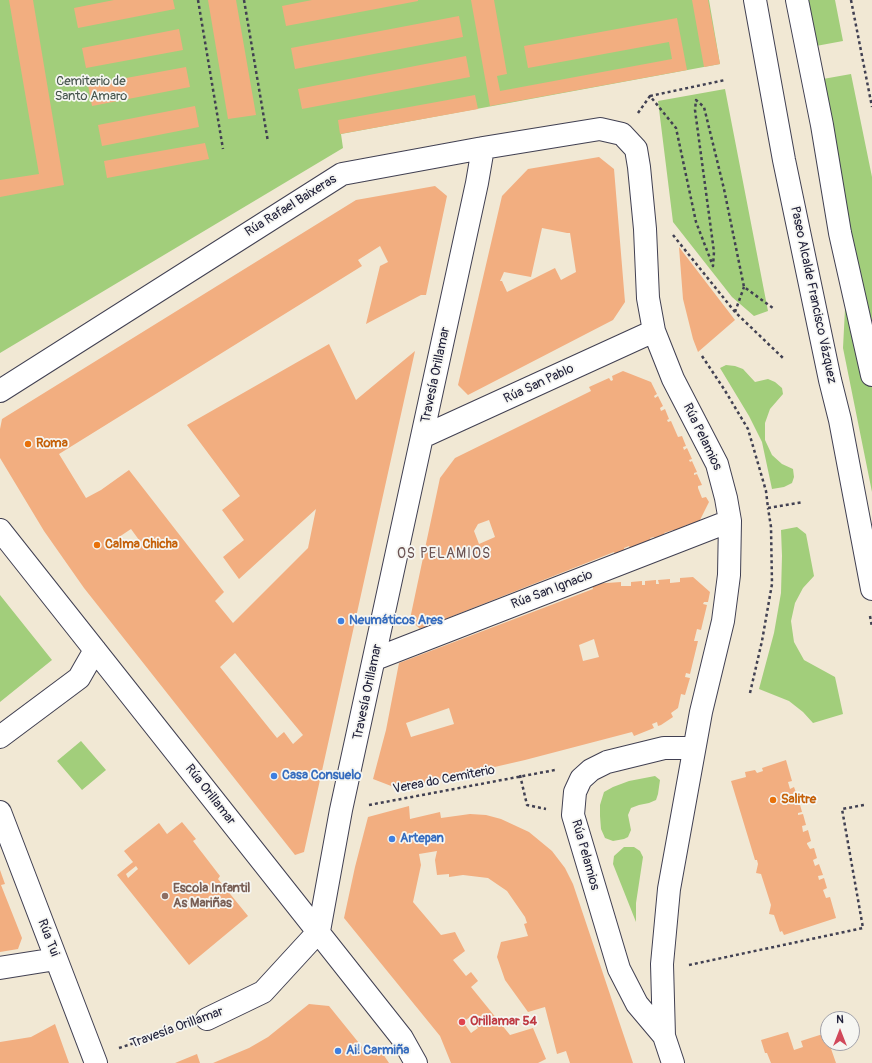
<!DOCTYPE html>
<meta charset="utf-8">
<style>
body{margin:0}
#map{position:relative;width:872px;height:1063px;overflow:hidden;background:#f1e8d4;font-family:Pangolin,sans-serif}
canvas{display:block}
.north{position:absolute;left:820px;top:1011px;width:40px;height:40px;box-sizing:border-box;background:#f6f6f2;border:1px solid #a1a1a9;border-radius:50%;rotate:0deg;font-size:11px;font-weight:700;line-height:16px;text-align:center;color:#22223b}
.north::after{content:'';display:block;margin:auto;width:14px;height:18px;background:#d1495b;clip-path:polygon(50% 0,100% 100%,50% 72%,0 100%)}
</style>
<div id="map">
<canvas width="872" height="1063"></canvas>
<div class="north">N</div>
</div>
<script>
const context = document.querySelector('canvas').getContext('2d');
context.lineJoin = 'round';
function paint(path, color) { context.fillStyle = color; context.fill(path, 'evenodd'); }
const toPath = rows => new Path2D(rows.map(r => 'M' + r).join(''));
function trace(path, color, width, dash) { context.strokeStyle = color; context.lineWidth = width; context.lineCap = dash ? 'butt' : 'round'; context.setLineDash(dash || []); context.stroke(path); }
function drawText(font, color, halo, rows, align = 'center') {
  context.font = font + ' Pangolin,sans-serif'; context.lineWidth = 3.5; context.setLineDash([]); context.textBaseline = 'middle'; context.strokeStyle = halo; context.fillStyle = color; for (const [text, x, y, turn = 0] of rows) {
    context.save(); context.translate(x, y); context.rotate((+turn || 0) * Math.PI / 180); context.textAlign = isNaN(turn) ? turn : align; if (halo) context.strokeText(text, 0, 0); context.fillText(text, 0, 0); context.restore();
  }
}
paint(toPath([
 [0,0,709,0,720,64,341,134,343,148,0,353],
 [807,0,835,0,843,41,816,46],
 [851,74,872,177,872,492,843,348,848,250,823,79],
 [725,89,768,311,754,316,732,297,673,222,658,101],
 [726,365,735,366,743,369,755,382,768,379,775,382,782,388,783,394,770,409,765,423,765,440,772,455,782,464,793,469,794,477,792,483,784,487,772,489,762,442,749,416,720,368],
 [797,527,806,534,814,576,803,588,795,603,791,621,794,642,804,660,835,677,843,714,813,723,803,712,789,701,759,689,774,633,781,593,782,556,781,530],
 [0,595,52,660,0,702],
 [81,741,106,770,82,790,57,761],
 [655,776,660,780,658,794,656,800,649,803,639,805,631,808,628,815,631,830,628,837,624,839,613,841,605,838,601,829,600,816,600,805,604,792,613,787,629,781],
 [624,847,634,847,640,851,643,857,636,903,636,922,613,864,614,856]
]), '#a2ce7b');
paint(toPath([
 [9,0,33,0,64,185,0,197,0,180,39,174],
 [114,0,173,0,175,9,78,28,74,8],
 [208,0,236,0,256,115,228,119],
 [312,0,418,0,418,1,286,26,282,6],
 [471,0,494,0,507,74,497,76,500,91,672,59,669,42,528,68,524,46,677,18,687,70,490,106],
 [692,0,708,0,720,64,704,67],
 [459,16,463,37,295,69,291,48],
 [179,29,183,50,86,68,82,48],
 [466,56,470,77,302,109,298,89],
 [186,67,190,87,92,106,88,85],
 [475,95,478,109,340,134,338,120],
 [195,106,199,127,102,146,98,125],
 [205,143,209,159,107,178,104,161],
 [599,157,614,169,625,302,613,320,468,395,458,385,502,196,528,169],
 [542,228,567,233,570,233,576,272,561,280,555,268,507,292,502,281,500,281,504,272,531,277],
 [435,186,447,196,426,295,421,295,366,324,380,266,388,262,380,246,358,260,362,266,59,454,86,498,101,490,129,470,224,592,215,601,233,623,308,548,316,509,239,579,223,557,244,540,222,510,240,496,187,425,329,344,356,400,415,351,304,852,295,855,84,588,44,531,0,458,0,429,2,419,356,200],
 [131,529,139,540,128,549,119,537],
 [235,653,303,735,293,744,284,732,277,738,220,667],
 [679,247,735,320,698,352,693,339,683,299],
 [623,371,651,382,657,394,654,396,655,398,658,396,663,406,660,408,661,411,665,409,669,419,667,420,668,422,671,421,678,437,682,436,686,446,683,447,684,450,687,448,692,459,689,460,690,462,692,461,697,472,694,473,694,475,697,474,702,485,698,486,698,488,702,498,706,497,709,502,697,526,692,528,690,524,684,526,686,530,675,534,673,530,664,533,666,537,655,541,654,537,650,538,652,542,631,550,629,546,624,548,625,552,616,556,614,552,420,629,410,619,440,478,455,458,589,392,591,391,589,387,609,378,611,381,613,380,612,376],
 [489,520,495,537,479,544,474,531,478,524],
 [693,577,710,592,708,602,704,602,703,604,707,605,701,630,697,629,694,641,698,641,690,674,686,673,685,677,690,678,685,695,681,694,678,708,671,713,673,717,661,725,658,726,657,722,652,724,654,728,634,736,632,732,525,760,399,789,373,779,386,730,399,663,593,589,592,584,621,582,621,586,631,586,631,582,642,581,642,585,645,585,645,581,656,580,656,584,659,584,658,580,670,579,670,583,680,582,680,578],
 [594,639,599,657,583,661,579,645],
 [449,708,454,724,411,737,406,723],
 [786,760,792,781,788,782,790,789,794,787,798,798,794,799,794,802,799,801,802,812,798,813,798,815,803,814,806,825,802,826,803,832,808,830,811,841,807,843,807,844,810,849,814,848,817,858,813,860,815,866,819,864,823,875,818,876,819,880,824,878,827,888,823,890,826,898,830,897,836,918,784,935,782,931,780,932,774,915,769,914,771,905,761,874,756,873,758,864,757,860,755,860,731,781,746,777,745,772,755,770,757,773,763,771,762,768],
 [409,806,410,819,440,812,441,818,470,814,486,815,501,819,529,832,552,851,565,868,573,884,633,1063,570,1063,566,1051,557,1054,545,1007,528,1012,505,980,497,957,501,942,528,936,524,924,527,923,525,917,507,891,488,878,463,875,449,877,449,874,437,875,435,860,437,851,419,854,421,865,413,902,441,935,455,932,465,951,453,960,466,976,471,972,478,981,471,987,510,1035,533,1028,546,1059,538,1063,451,1063,440,1036,344,918,355,867,368,817],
 [470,1017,478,1028,471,1033,463,1022],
 [182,822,196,839,193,841,220,876,218,879,248,916,189,965,117,875,133,862,124,851,159,823,167,834],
 [136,866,138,869,128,878,126,874],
 [0,870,5,884,1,885,22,938,18,949,0,952],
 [309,1004,329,1006,367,1053,377,1045,389,1063,213,1063,249,1048,268,1037],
 [55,1024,69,1063,0,1063,0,1042,31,1037],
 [788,1032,794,1050,803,1047,801,1041,826,1033,828,1043,829,1043,836,1063,771,1063,767,1053,765,1053,761,1040],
 [197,1054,200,1063,175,1063]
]), '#f2ae80');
const street = toPath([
 [0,391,342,174,483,148,600,129,622,134,636,149,639,167,645,229,648,298,654,331,673,379,717,464,726,498,730,521,729,575,723,621,701,712,669,889,662,964,664,1036,673,1063],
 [422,437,654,331],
 [0,530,402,1038,416,1063],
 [375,659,730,521],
 [0,737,79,678,95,650],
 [0,812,96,1063],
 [0,968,56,959],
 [207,1019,263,992,319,931,341,810,477,183,483,148],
 [664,1036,637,1004,619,969,573,815,575,792,581,779,591,770,607,762,664,748,694,748]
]);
const secondary = toPath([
 [755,0,784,160,830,380,840,420,872,589],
 [797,0,822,125,840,233,872,375]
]);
trace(street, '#414052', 24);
trace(secondary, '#414052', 24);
trace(toPath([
 [198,0,223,149],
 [244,0,268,142],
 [851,0,872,107],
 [650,96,725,80],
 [638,113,650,96,676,128,696,222,713,266,714,252,695,110,696,100,704,107,724,189,744,287,773,308],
 [673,235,735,312,783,358],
 [735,312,744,287],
 [702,356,724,389,748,429,766,491,768,508,803,502],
 [870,616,872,627],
 [750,693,762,641,772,584,771,527,768,508],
 [520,775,527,805,546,809],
 [369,805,555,770],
 [689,965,863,928,842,809,864,805],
 [119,1048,183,1027]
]), '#414052', 2.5, [3, 3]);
trace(street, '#fff', 22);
trace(secondary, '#fff', 22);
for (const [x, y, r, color] of [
 [28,444,4,"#e8710a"],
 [97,545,4,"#e8710a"],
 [341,621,4,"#3f7fe0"],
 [274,776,4,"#3f7fe0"],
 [773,800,4,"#e8710a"],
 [392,839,4,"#3f7fe0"],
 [165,896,4,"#8d6e63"],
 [462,1022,4,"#e0444e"],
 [338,1051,4,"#3f7fe0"]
]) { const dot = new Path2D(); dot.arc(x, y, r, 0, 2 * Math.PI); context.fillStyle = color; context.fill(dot); trace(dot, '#f6f6f2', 1.5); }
drawText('13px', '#48564e', '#f6f6f2', [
 ["Cemiterio de",91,82],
 ["Santo Amaro",91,97]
]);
drawText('13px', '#22223b', '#f6f6f2', [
 ["Rúa Rafael Baixeras",291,206,-32],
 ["Paseo Alcalde Francisco Vázquez",813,295,78],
 ["Travesía Orillamar",436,375,-78],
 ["Rúa San Pablo",539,384,-25],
 ["Rúa Pelamios",702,437,64],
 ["Rúa San Ignacio",552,590,-21],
 ["Travesía Orillamar",368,692,-78],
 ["Verea do Cemiterio",444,780,-11],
 ["Rúa Orillamar",210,795,52],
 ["Rúa Pelamios",585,855,74],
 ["Rúa Tui",48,938,69],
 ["Travesía Orillamar",177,1028,-20]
]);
drawText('bold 13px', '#c56008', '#f6f6f2', [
 ["Roma",36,444],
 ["Calma Chicha",105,545],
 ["Salitre",781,800]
], 'left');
drawText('bold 13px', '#366cbe', '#f6f6f2', [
 ["Neumáticos Ares",349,621],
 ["Casa Consuelo",282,776],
 ["Artepan",400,839],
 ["Ai! Carmiña",346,1051]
], 'left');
drawText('bold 13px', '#785e54', '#f6f6f2', [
 ["Escola Infantil",173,889],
 ["As Mariñas",173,904]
], 'left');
drawText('bold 13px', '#be3a42', '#f6f6f2', [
 ["Orillamar 54",470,1022]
], 'left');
context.letterSpacing = '1px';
drawText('14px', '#6b5353', '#f6f6f2', [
 ["OS PELAMIOS",444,554]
]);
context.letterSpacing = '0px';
</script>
